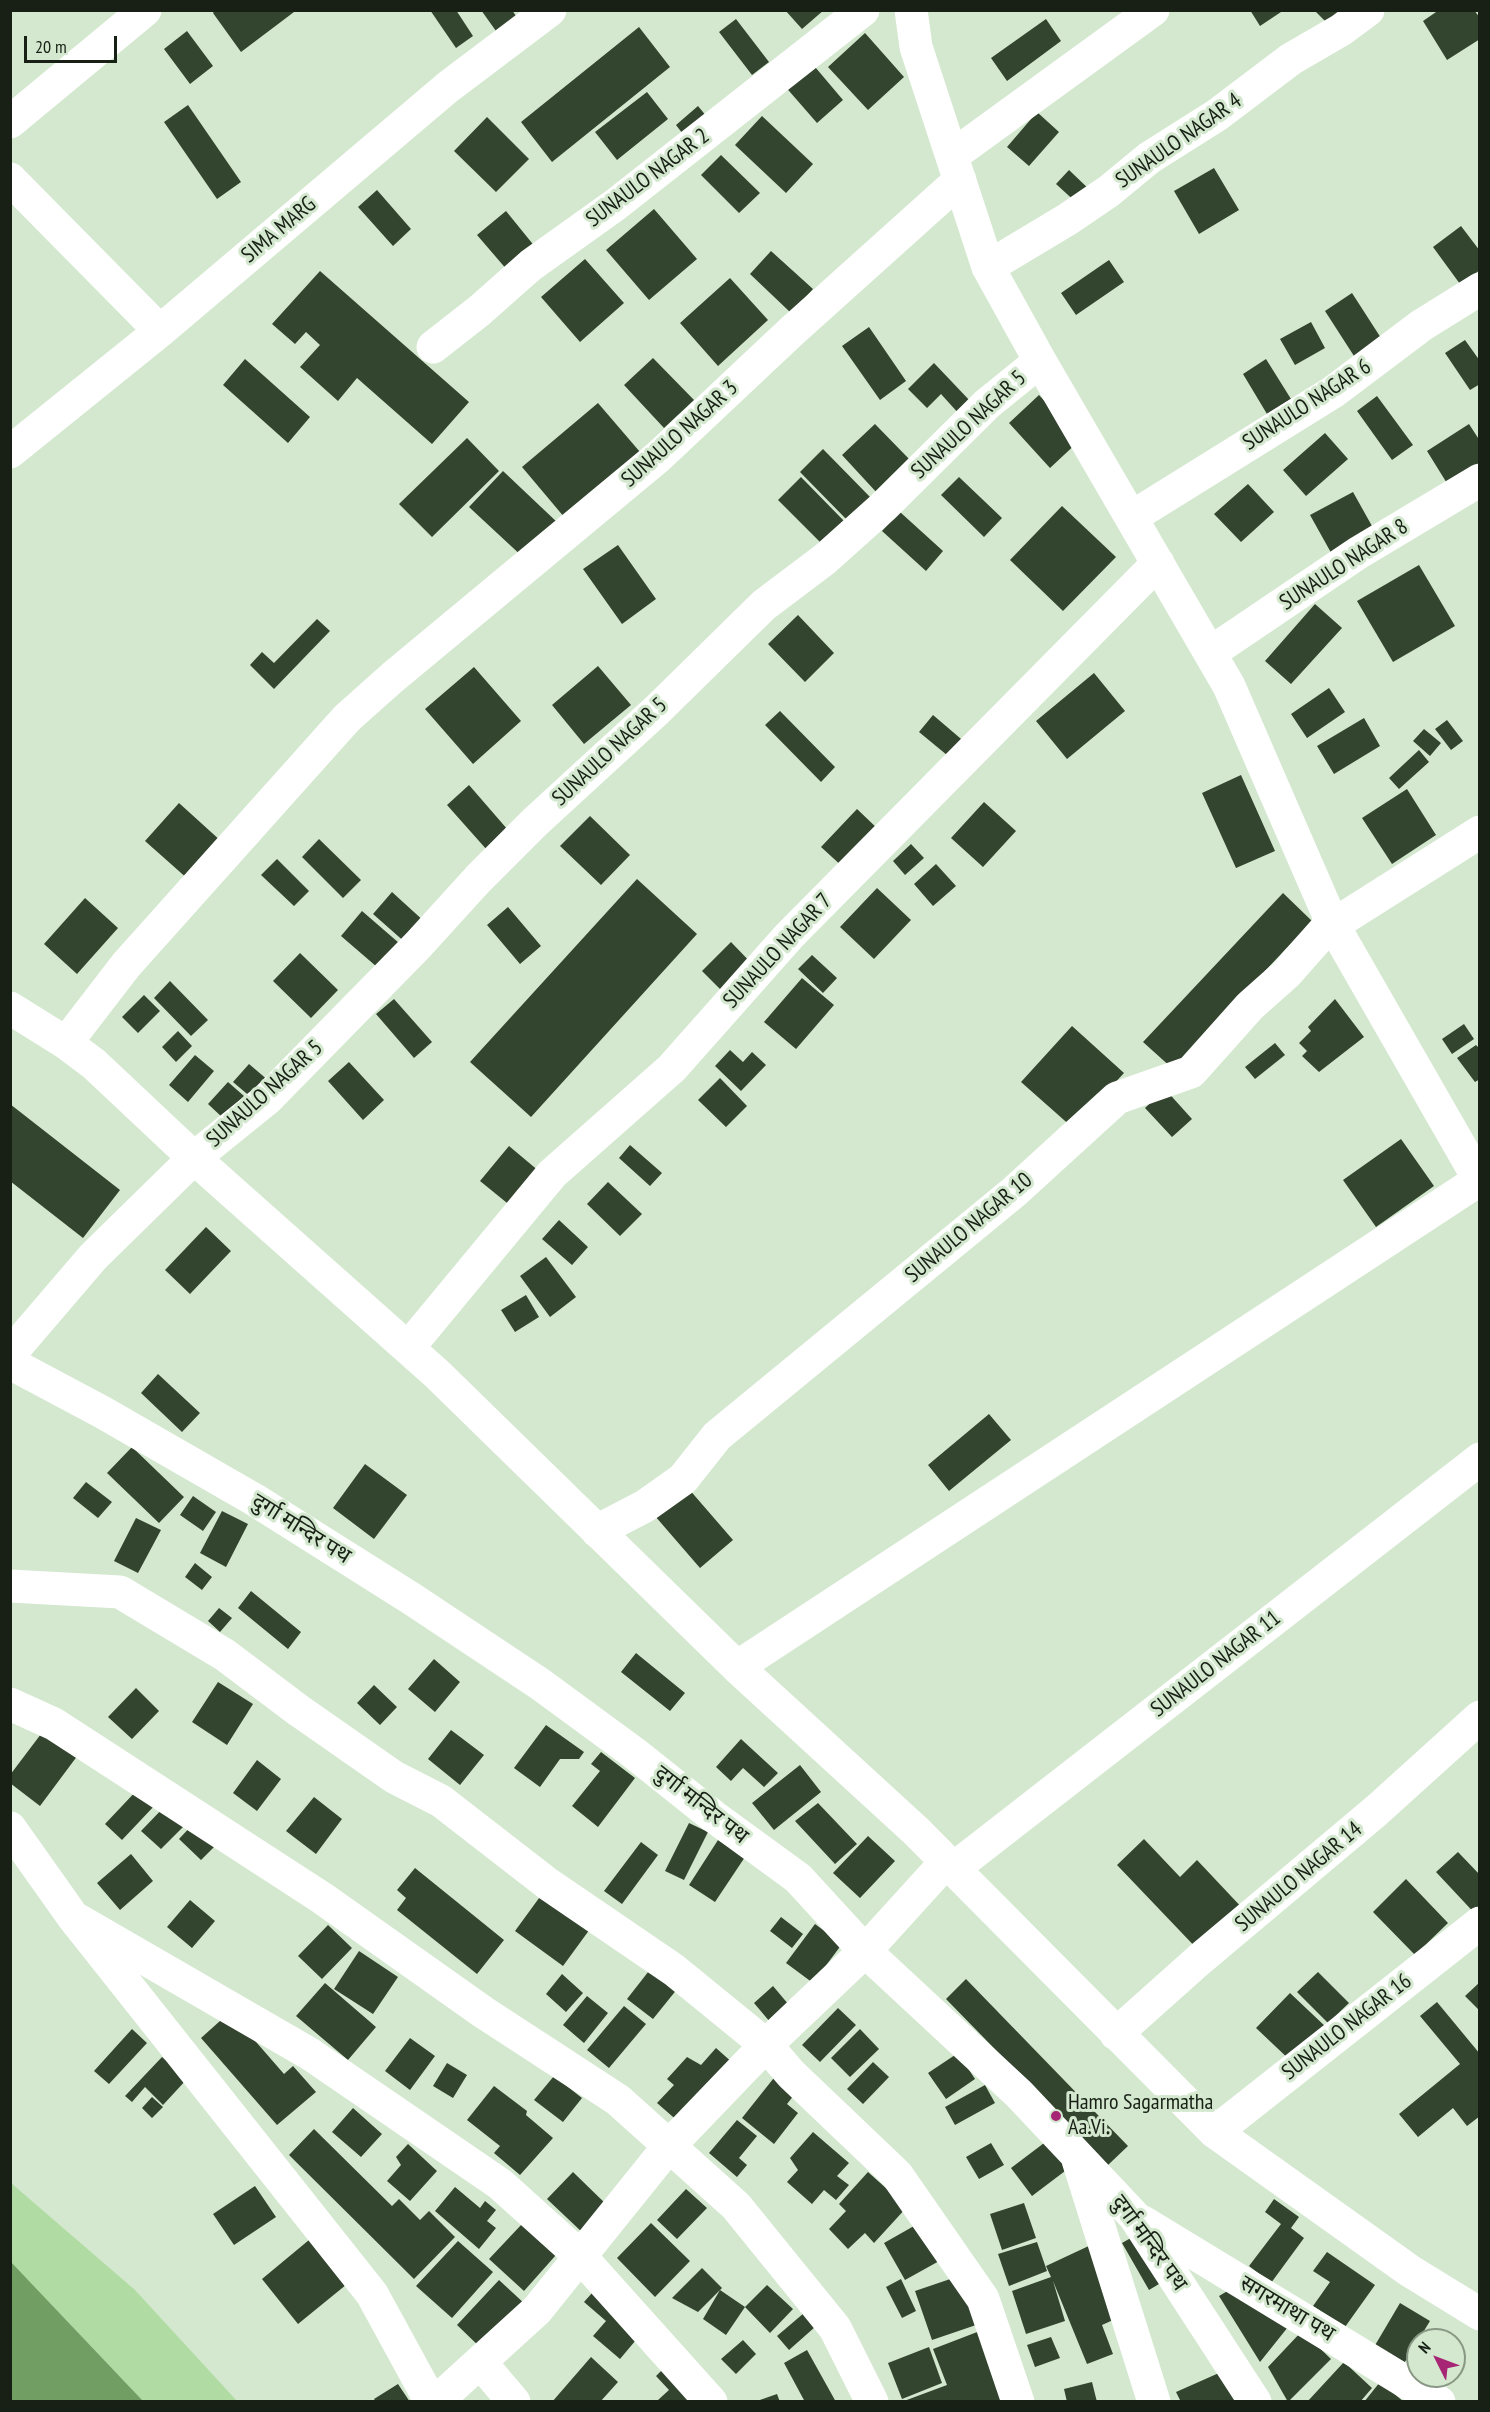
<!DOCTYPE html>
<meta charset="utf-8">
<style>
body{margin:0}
#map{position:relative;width:1490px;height:2412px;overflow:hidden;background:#d3e8ce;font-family:"PT Sans Narrow",sans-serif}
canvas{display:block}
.frame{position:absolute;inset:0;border:12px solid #182016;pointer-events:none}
.north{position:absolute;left:1406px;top:2328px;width:60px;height:60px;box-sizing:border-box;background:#d3e8ce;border:2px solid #889884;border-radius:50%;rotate:312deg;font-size:16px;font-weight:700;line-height:24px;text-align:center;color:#182016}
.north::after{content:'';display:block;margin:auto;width:21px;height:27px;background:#a62675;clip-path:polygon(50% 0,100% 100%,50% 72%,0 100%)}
.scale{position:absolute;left:24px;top:36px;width:93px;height:27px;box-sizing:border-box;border:3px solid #182016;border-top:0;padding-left:8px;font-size:18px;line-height:21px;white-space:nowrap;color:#182016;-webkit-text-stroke:4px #d3e8ce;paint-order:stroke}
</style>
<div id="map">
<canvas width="1490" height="2412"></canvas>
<div class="frame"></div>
<div class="north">N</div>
<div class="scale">20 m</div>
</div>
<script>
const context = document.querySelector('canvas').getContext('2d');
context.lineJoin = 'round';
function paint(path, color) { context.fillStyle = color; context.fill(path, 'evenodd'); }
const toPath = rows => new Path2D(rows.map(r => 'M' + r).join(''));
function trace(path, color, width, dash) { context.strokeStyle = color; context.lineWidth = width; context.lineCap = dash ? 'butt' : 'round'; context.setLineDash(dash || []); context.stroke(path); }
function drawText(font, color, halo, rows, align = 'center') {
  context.font = font + ' "PT Sans Narrow","Noto Sans Devanagari",sans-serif'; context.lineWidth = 6; context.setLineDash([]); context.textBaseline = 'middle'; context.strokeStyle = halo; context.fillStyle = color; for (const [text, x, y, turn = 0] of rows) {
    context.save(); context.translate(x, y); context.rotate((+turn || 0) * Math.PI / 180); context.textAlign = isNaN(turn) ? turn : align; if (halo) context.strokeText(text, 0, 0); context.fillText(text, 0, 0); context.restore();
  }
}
paint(toPath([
 [11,2183,135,2290,237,2401,143,2401,11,2262]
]), '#b0dca3');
paint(toPath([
 [10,2262,11,2262,143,2401,11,2401]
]), '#709e63');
paint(toPath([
 [215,10,293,10,294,12,241,52,213,13],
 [430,10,456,10,473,36,456,48],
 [481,10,512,10,516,16,496,31],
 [785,10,824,10,802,29],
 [1250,10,1284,10,1260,26],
 [1314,10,1352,10,1334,30],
 [1439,10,1474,10,1480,18,1480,39,1447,60,1423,21],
 [736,19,769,62,752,75,719,32],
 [1046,19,1061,41,1007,81,991,58],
 [639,27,670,67,552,162,521,122],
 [187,31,213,66,190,84,164,49],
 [865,33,904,77,868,110,828,67],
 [810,61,843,100,817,123,783,84],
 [647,92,668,119,617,160,595,132],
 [188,105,241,182,217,199,164,122],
 [698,106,712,123,689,142,676,125],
 [1037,112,1059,132,1029,166,1007,147],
 [762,116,813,164,786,193,735,145],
 [487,117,529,159,496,192,454,151],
 [721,155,760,193,739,213,701,175],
 [1214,168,1239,210,1199,234,1174,191],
 [1069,170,1091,191,1079,205,1056,184],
 [377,190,411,229,393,246,358,207],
 [654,209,697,259,649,300,606,250],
 [506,211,536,248,508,271,477,235],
 [1461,226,1480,251,1480,270,1460,284,1433,247],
 [771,251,813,289,791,313,750,274],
 [585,259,624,303,580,342,541,297],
 [1109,260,1124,282,1076,315,1061,293],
 [320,271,469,402,432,444,357,378,338,401,300,367,320,345,306,332,295,344,272,324],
 [730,278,768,320,718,366,680,323],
 [1352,293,1381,338,1354,356,1325,311],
 [1311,322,1325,348,1295,365,1280,339],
 [869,327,906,381,880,400,842,346],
 [1465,340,1480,361,1480,384,1470,390,1445,353],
 [653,358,694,400,664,428,624,385],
 [245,359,310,417,288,443,223,385],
 [1266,359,1291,399,1267,414,1243,374],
 [934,363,972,403,960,415,941,394,927,408,908,389],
 [1039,395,1080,440,1050,468,1009,423],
 [1377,396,1413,445,1392,460,1357,411],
 [598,403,646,459,570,524,522,467],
 [875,424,912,462,878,494,842,455],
 [1469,424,1480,441,1480,476,1453,493,1427,451],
 [1325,433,1348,459,1306,496,1283,470],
 [467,438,499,471,432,537,399,504],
 [823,449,871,498,848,521,800,472],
 [503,471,559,524,525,559,469,507],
 [801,477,844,521,821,543,778,500],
 [959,477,1002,518,984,537,941,495],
 [1248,484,1274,512,1241,542,1214,514],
 [1353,492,1377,535,1334,558,1310,515],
 [1062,506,1116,557,1063,611,1010,560],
 [900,512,943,551,926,571,882,531],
 [618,545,656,599,622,624,583,569],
 [1419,565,1455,626,1393,662,1357,601],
 [1315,604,1342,628,1291,684,1265,661],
 [798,615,834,653,805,682,768,644],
 [317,619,330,631,274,689,250,665,262,652,274,663],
 [598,666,631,705,584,744,552,705],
 [474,667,521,721,473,764,425,709],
 [1094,673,1125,711,1067,759,1036,721],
 [1329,688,1345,712,1307,738,1291,714],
 [780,711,835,767,821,782,765,725],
 [933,715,967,744,953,760,919,732],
 [1364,718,1380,746,1334,774,1317,746],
 [1447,720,1463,741,1451,750,1435,729],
 [1424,729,1441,743,1430,756,1413,741],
 [1419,750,1429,762,1399,789,1389,778],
 [1241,775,1275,851,1236,868,1202,793],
 [469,785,508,830,487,850,447,805],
 [1407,789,1436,835,1392,864,1362,818],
 [984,802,1016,831,983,867,951,838],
 [179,803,222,842,189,880,145,841],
 [857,809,879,830,844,868,821,847],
 [590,816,630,855,601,885,560,846],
 [319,839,361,880,343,898,302,857],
 [911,844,924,858,905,875,893,861],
 [277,859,309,891,294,906,261,875],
 [936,864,956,886,933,906,914,884],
 [637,879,697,934,531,1117,470,1062],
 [877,888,911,920,874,959,840,927],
 [392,892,426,923,407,944,373,914],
 [1283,893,1312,921,1173,1069,1143,1042],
 [85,898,118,928,77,974,44,944],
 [508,907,541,946,520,964,487,925],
 [362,911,399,943,377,967,341,936],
 [731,942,756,968,728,997,702,971],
 [300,953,338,990,311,1018,273,981],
 [812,955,837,978,823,993,798,969],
 [802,978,834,1005,796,1049,764,1022],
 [170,981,208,1020,191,1036,154,998],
 [144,995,160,1011,138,1033,122,1017],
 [394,999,432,1042,414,1058,376,1014],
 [1335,999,1364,1037,1319,1072,1302,1056,1307,1051,1299,1043,1311,1031,1308,1027],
 [1464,1024,1474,1039,1452,1054,1442,1039],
 [1072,1026,1124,1073,1073,1128,1021,1082],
 [178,1031,192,1046,176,1062,162,1047],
 [1275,1043,1285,1055,1255,1079,1245,1067],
 [1476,1045,1480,1049,1480,1079,1475,1082,1457,1058],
 [730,1050,743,1062,752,1052,766,1065,741,1091,715,1066],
 [195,1055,214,1071,188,1102,169,1085],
 [349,1062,384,1100,363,1120,328,1081],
 [249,1064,269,1081,253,1099,233,1082],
 [720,1078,747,1106,726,1127,698,1100],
 [228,1082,244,1096,223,1118,208,1104],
 [1165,1089,1192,1119,1172,1137,1145,1108],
 [10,1104,120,1190,83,1238,10,1181],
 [1401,1139,1434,1186,1376,1227,1343,1180],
 [630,1145,662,1173,650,1186,619,1158],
 [509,1146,540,1172,512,1207,480,1181],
 [608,1182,642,1214,620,1236,587,1204],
 [559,1220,588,1247,572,1265,542,1239],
 [206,1227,231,1251,190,1294,165,1270],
 [546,1257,576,1297,550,1317,520,1276],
 [526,1295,539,1317,515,1332,501,1310],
 [158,1374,200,1413,182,1432,141,1393],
 [989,1414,1011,1440,949,1491,928,1465],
 [132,1447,184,1497,159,1523,107,1473],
 [365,1464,407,1495,374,1539,333,1508],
 [86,1482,112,1502,98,1518,73,1498],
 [688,1488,733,1540,700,1568,655,1516],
 [193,1496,216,1512,203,1531,180,1515],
 [222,1511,248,1524,226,1567,200,1553],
 [136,1518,161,1530,138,1573,114,1561],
 [195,1563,212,1577,202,1590,185,1577],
 [251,1591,301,1632,288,1649,238,1608],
 [219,1608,232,1618,220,1632,208,1621],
 [636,1653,685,1693,670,1711,621,1672],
 [434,1659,460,1682,435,1712,408,1689],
 [218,1682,253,1704,227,1745,192,1722],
 [374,1685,397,1707,380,1725,357,1703],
 [136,1688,159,1711,132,1739,108,1717],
 [546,1725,584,1752,579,1759,560,1759,540,1787,514,1768],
 [44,1730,78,1755,40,1806,10,1783,10,1775],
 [451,1730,484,1755,460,1785,428,1759],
 [741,1739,778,1773,764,1787,743,1768,731,1781,716,1767],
 [601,1752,635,1778,598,1827,572,1806,600,1771,591,1764],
 [257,1760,281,1779,257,1811,233,1793],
 [800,1765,821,1792,774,1830,752,1803],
 [139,1788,156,1804,122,1840,105,1824],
 [314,1797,342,1819,316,1854,286,1831],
 [818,1803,857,1844,835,1864,795,1821],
 [166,1805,186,1824,161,1849,141,1831],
 [689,1823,708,1832,684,1880,665,1871],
 [193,1824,215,1846,201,1860,179,1839],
 [868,1836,895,1861,860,1898,833,1873],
 [1144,1839,1180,1877,1197,1860,1246,1912,1202,1954,1117,1865],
 [718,1840,745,1857,715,1902,689,1885],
 [641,1842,658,1855,622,1904,604,1891],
 [1458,1852,1480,1875,1480,1919,1436,1872],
 [131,1854,153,1881,120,1910,97,1883],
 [415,1868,504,1940,477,1974,397,1910,406,1898,397,1890],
 [1406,1879,1448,1923,1415,1955,1373,1912],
 [542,1894,590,1929,563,1966,515,1931],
 [190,1900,215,1921,192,1948,167,1927],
 [781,1917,803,1934,792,1948,770,1931],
 [815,1924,842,1944,813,1983,786,1963],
 [328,1925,352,1948,322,1979,298,1956],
 [359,1951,398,1977,373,2014,334,1989],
 [652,1967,678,1988,653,2019,627,1999],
 [1318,1972,1349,2003,1328,2023,1297,1992],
 [562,1974,583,1993,566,2012,546,1994],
 [966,1979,1128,2146,1108,2165,946,1999],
 [1480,1982,1480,2011,1465,1996],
 [325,1983,376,2027,348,2060,296,2016],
 [773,1986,789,2005,770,2022,754,2003],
 [1290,1993,1327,2028,1293,2063,1256,2028],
 [587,1996,608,2013,584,2043,563,2025],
 [1437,2002,1480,2054,1480,2116,1467,2126,1453,2108,1418,2137,1399,2114,1460,2064,1420,2016],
 [624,2006,646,2024,609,2068,587,2050],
 [838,2008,856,2025,820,2062,802,2045],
 [230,2012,284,2074,293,2066,316,2092,277,2125,201,2038],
 [132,2029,147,2043,109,2084,94,2071],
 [860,2029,879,2049,850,2077,831,2058],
 [410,2038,435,2056,410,2090,385,2071],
 [716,2048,734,2064,680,2123,657,2103,674,2085,667,2079,687,2057,701,2065],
 [958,2053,975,2079,946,2099,928,2073],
 [162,2057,187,2079,163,2105,145,2087,132,2102,125,2096],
 [873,2062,889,2077,863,2104,847,2089],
 [447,2063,467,2075,453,2098,433,2086],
 [777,2074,798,2090,787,2104,798,2113,774,2144,742,2118],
 [554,2076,582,2098,563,2122,534,2100],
 [985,2085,995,2103,955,2125,945,2107],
 [494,2086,527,2111,526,2115,553,2138,520,2175,494,2153,500,2146,467,2120],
 [152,2097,163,2107,152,2118,142,2108],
 [353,2108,382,2134,361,2157,332,2132],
 [737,2120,757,2136,739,2158,747,2165,737,2177,709,2153],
 [314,2129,392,2206,399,2199,420,2220,429,2211,455,2237,414,2279,289,2155],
 [813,2132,849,2163,837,2176,849,2185,836,2200,824,2190,812,2204,787,2182,798,2170,790,2158],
 [1052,2137,1073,2165,1032,2196,1011,2168],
 [991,2143,1004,2165,979,2179,966,2157],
 [408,2144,437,2171,410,2201,387,2181,401,2165,396,2157],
 [573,2172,609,2207,584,2234,547,2199],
 [868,2172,907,2207,874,2243,865,2233,848,2249,829,2229,846,2211,839,2204],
 [255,2186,276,2217,234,2245,213,2214],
 [455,2187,480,2208,485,2201,496,2210,487,2221,496,2228,479,2249,435,2211],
 [686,2189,707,2208,677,2239,657,2220],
 [1274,2199,1299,2217,1291,2228,1304,2238,1271,2283,1249,2266,1281,2224,1265,2212],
 [1024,2203,1036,2238,1002,2250,990,2214],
 [921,2222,941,2260,905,2280,884,2243],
 [651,2223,690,2261,655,2297,617,2258],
 [522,2224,556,2255,524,2291,489,2259],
 [1143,2231,1169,2278,1149,2290,1122,2243],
 [315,2235,352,2280,298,2324,262,2279],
 [458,2241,493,2272,452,2318,416,2286],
 [1037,2242,1047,2271,1009,2286,998,2254],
 [1093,2244,1122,2316,1102,2325,1113,2354,1087,2364,1053,2281,1065,2321,1026,2334,1012,2291,1051,2277,1046,2266],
 [1327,2252,1375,2285,1345,2327,1313,2306,1330,2282,1313,2271],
 [702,2268,722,2288,698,2312,672,2298],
 [962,2275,979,2324,932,2340,915,2291],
 [901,2279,916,2311,902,2318,886,2287],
 [499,2280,526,2305,484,2351,457,2325],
 [767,2285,793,2309,770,2333,745,2307],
 [1236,2286,1288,2327,1260,2362,1219,2296],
 [720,2290,745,2307,726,2335,703,2319],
 [592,2293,641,2334,620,2359,593,2336,606,2321,584,2302],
 [1400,2303,1430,2321,1403,2365,1374,2347],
 [804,2313,815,2327,789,2350,777,2336],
 [985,2329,1011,2402,904,2401,947,2385,933,2349],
 [1302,2331,1331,2359,1288,2402,1268,2367],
 [1051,2337,1060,2358,1035,2367,1027,2345],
 [743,2340,756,2354,736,2374,721,2359],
 [929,2347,942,2383,902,2399,888,2363],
 [807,2350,836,2402,805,2402,784,2363],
 [591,2357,618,2382,600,2402,552,2402],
 [1344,2362,1372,2388,1360,2402,1307,2402],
 [669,2363,692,2397,688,2402,658,2400,669,2390,656,2376],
 [1228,2369,1240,2398,1233,2402,1181,2402,1176,2392],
 [1092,2382,1097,2402,1067,2402,1064,2389],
 [1380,2382,1404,2402,1364,2402],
 [398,2384,410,2402,376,2402,374,2399],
 [777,2394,780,2402,757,2402,757,2401]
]), '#33442f');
trace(toPath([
 [911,10,916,47,988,267,1040,361,1229,686,1332,923,1480,1181],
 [10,122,145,10],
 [952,156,1153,10],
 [10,179,160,331],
 [988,267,1068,219,1109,191,1149,158,1217,115,1291,59,1341,30,1368,10],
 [433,347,479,311,531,265,615,205,863,10],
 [10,452,160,331,448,87,550,10],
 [1132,517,1333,392,1422,325,1480,289],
 [1210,653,1358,553,1480,480],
 [1333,925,1480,832],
 [10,1008,66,1043,94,1064,194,1158,437,1374,737,1667,916,1831,1215,2132,1410,2271,1480,2314],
 [66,1043,126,965,347,718,393,677,658,457,792,331,960,180],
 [408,1348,552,1174,672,1068,789,936,1158,563],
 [10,1354,93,1257,194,1158,267,1099,418,945,478,879,535,822,657,710,764,605,825,559,883,507,987,404,1040,361],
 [10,1363,102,1412,255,1500,412,1599,540,1684,634,1753,713,1816,798,1878,865,1951,1019,2094,1135,2217,1255,2402],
 [597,1531,645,1506,683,1479,717,1436,1014,1192,1117,1098,1191,1072,1250,1006,1286,974,1332,922],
 [10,1586,120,1592,225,1655,298,1710,394,1777,441,1801,548,1884,674,1970,766,2045,791,2074,897,2175,983,2299,1018,2402],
 [737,1667,1479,1180],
 [10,1704,54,1724,322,1898,483,2012,618,2100,736,2206,835,2328,872,2402],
 [10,1828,73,1917,372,2294,431,2402],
 [953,1869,1480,1459],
 [73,1917,310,2054,500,2184,580,2256,711,2402],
 [1116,2034,1200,1959,1376,1811,1480,1717],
 [1215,2132,1480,1923],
 [1078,2160,1154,2402],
 [1143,2222,1439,2402],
 [480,2362,514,2402],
 [436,2402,537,2310,669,2146,766,2045,865,1951,945,1863]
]), '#fff', 33);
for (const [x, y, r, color] of [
 [1056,2116,6,"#a62675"]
]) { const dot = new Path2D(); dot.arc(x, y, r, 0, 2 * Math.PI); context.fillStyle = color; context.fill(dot); trace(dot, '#d3e8ce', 2); }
drawText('22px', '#182016', '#d3e8ce', [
 ["SUNAULO NAGAR 4",1179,141,-35],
 ["SUNAULO NAGAR 2",648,178,-37],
 ["SIMA MARG",279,230,-40],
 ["SUNAULO NAGAR 6",1307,405,-33],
 ["SUNAULO NAGAR 5",969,425,-43],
 ["SUNAULO NAGAR 3",680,434,-42],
 ["SUNAULO NAGAR 8",1344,565,-33],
 ["SUNAULO NAGAR 5",610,752,-43],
 ["SUNAULO NAGAR 7",778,951,-47],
 ["SUNAULO NAGAR 5",265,1094,-42],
 ["SUNAULO NAGAR 10",969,1228,-40],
 ["दुर्गा मन्दिर पथ",301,1529,32],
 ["SUNAULO NAGAR 11",1216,1664,-38],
 ["दुर्गा मन्दिर पथ",701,1805,38],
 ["SUNAULO NAGAR 14",1299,1877,-40],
 ["SUNAULO NAGAR 16",1347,2027,-38],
 ["दुर्गा मन्दिर पथ",1149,2243,54],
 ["सगरमाथा पथ",1287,2309,31]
]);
drawText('22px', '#182016', '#d3e8ce', [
 ["Hamro Sagarmatha",1068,2103],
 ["Aa.Vi.",1068,2128]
], 'left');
</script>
